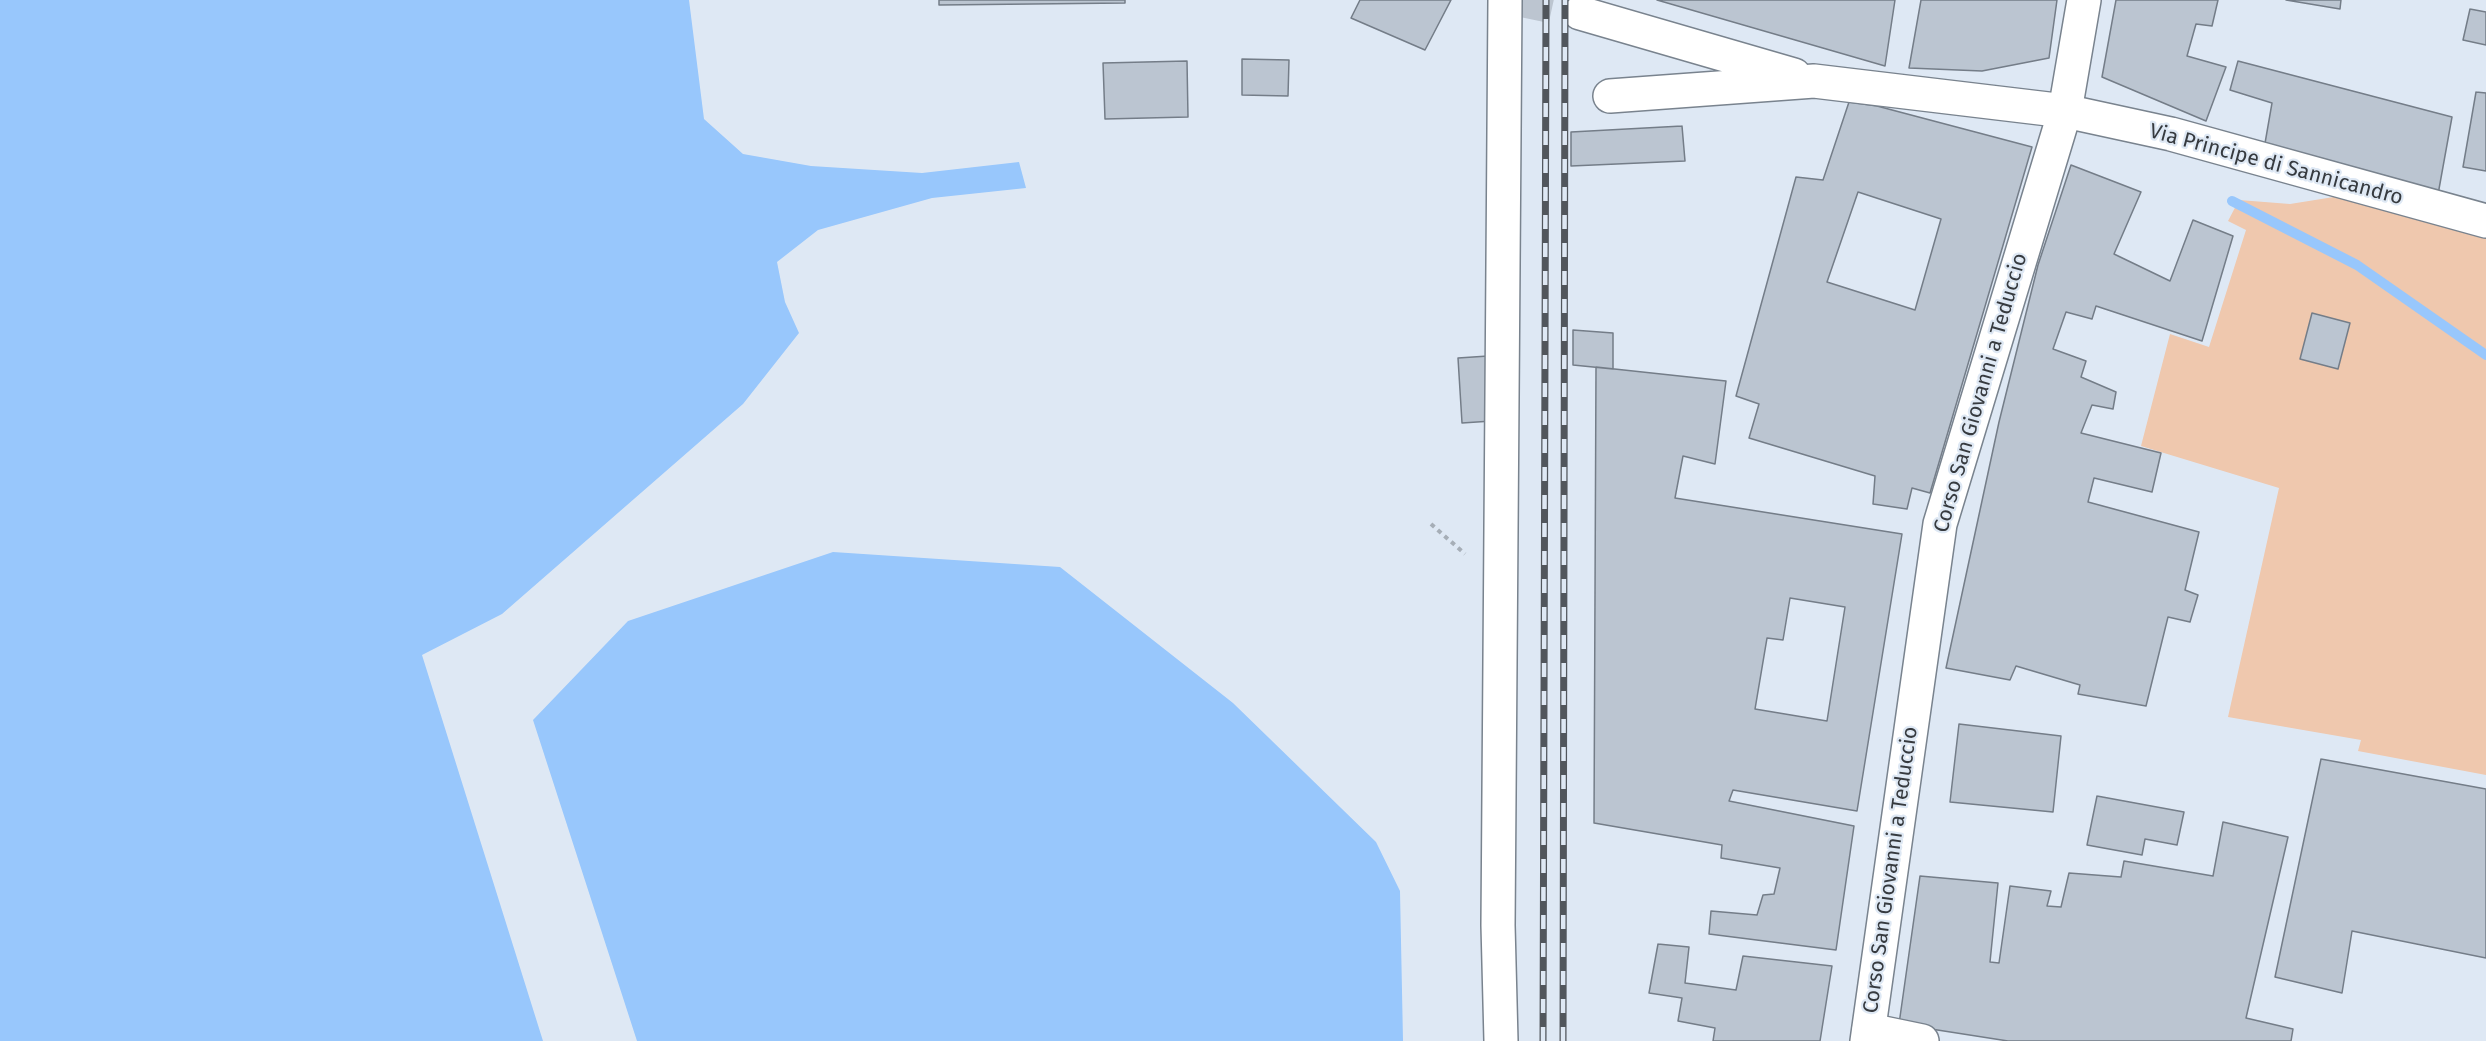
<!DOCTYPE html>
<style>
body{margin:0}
canvas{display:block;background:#dee8f4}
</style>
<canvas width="2486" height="1041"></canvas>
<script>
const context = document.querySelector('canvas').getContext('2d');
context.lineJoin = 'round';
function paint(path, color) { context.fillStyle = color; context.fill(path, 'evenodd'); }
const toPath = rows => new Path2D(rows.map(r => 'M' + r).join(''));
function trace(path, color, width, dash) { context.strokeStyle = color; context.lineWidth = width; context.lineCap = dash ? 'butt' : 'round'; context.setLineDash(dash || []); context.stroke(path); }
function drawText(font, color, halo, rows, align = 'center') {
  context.font = font + ' "Fira Sans",sans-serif'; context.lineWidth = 4.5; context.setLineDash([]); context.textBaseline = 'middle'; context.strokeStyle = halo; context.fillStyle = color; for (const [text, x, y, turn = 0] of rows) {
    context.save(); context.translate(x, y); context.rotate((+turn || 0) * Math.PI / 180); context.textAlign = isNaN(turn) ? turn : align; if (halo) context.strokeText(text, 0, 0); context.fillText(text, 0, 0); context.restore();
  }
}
paint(toPath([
 [2340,196,2486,233,2486,775,2358,751,2361,740,2228,717,2279,488,2141,446,2170,334,2209,347,2246,230,2228,221,2239,200,2290,204]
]), '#efc8ae');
paint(toPath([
 [0,0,689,0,704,119,743,154,811,166,922,173,1019,162,1026,188,932,198,818,230,777,262,785,302,799,333,743,404,502,614,422,655,543,1041,0,1041],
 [833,552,1060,567,1233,703,1376,842,1400,891,1403,1041,637,1041,533,720,628,621]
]), '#98c7fc');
trace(toPath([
 [2232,201,2357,265,2486,355]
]), '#98c7fc', 10);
const building = toPath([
 [939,0,1125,0,1125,3,939,5,939,0],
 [1360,0,1451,0,1425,50,1351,18,1360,0],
 [1657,0,1895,0,1885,66,1657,0],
 [1921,0,2057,0,2049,58,1982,71,1909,68,1921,0],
 [2116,0,2218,0,2212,26,2196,24,2187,56,2226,67,2206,121,2102,77,2116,0],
 [2286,0,2341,0,2340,9,2286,0],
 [2470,9,2486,12,2486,45,2463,40,2470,9],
 [1242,59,1289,60,1288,96,1242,95,1242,59],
 [1187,61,1188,117,1105,119,1103,63,1187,61],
 [2238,61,2452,117,2437,200,2264,149,2272,103,2230,90,2238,61],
 [2476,92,2486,93,2486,171,2463,167,2476,92],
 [1849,102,1877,106,2032,147,1930,493,1912,488,1907,509,1873,504,1875,476,1749,438,1759,404,1736,396,1796,177,1823,180,1849,102],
 [1858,192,1941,219,1915,310,1827,282,1858,192],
 [1682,126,1685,161,1571,166,1571,132,1682,126],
 [2071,165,2141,192,2114,254,2170,281,2193,220,2233,236,2202,341,2096,306,2092,319,2066,312,2053,349,2086,361,2081,377,2116,392,2113,409,2092,405,2081,433,2161,453,2152,492,2094,478,2088,502,2199,532,2185,590,2198,595,2190,622,2168,617,2146,706,2078,694,2080,685,2016,666,2010,680,1946,668,1999,422,2038,265,2071,165],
 [2312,313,2350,323,2338,369,2300,359,2312,313],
 [1573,330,1613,333,1613,369,1573,365,1573,330],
 [1488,356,1492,421,1462,423,1458,358,1488,356],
 [1596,367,1726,381,1715,464,1683,456,1675,498,1902,534,1857,811,1733,790,1729,801,1854,826,1836,950,1709,934,1711,911,1757,915,1763,895,1774,894,1780,868,1721,858,1722,845,1594,823,1596,367],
 [1790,598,1845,607,1827,721,1755,709,1767,638,1783,640,1790,598],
 [1959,724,2061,736,2053,812,1950,802,1959,724],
 [2321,759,2486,789,2486,958,2352,931,2342,993,2275,977,2321,759],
 [2097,796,2184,812,2177,845,2145,839,2142,855,2087,845,2097,796],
 [2223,822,2288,837,2246,1018,2293,1029,2291,1041,2008,1041,1899,1024,1920,876,1998,883,1990,962,1999,963,2010,886,2051,891,2047,906,2061,907,2069,873,2121,877,2124,861,2213,876,2223,822],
 [1658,944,1689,947,1685,983,1736,990,1743,956,1832,966,1820,1041,1713,1041,1715,1028,1678,1021,1682,998,1649,993,1658,944]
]);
paint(building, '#bbc5d1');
trace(building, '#747d88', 1.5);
trace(toPath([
 [1520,0,1580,13]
]), '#bcc5d0', 33, [33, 16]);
const street = toPath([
 [1580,13,1794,75],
 [1610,96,1814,81,2065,111,2171,134,2486,221],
 [1869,1030,1922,1041],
 [1501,1041,1498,925,1505,0]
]);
const primary = toPath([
 [1867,1041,1940,524,2065,111,2084,0]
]);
trace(street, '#79838e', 36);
trace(primary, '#79838e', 36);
trace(toPath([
 [1431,524,1465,554]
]), '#a6aeb7', 4, [4.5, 4.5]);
trace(street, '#fff', 33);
trace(primary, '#fff', 33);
const rail = toPath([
 [1543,1041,1546,0],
 [1563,1041,1565,0]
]);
trace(rail, '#51565c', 7);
trace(rail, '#dee8f4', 4.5, [14]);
drawText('21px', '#363a3f', '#dee8f4', [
 ["Via Principe di Sannicandro",2276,165,15],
 ["Corso San Giovanni a Teduccio",1981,393,-74],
 ["Corso San Giovanni a Teduccio",1891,870,-82]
]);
</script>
